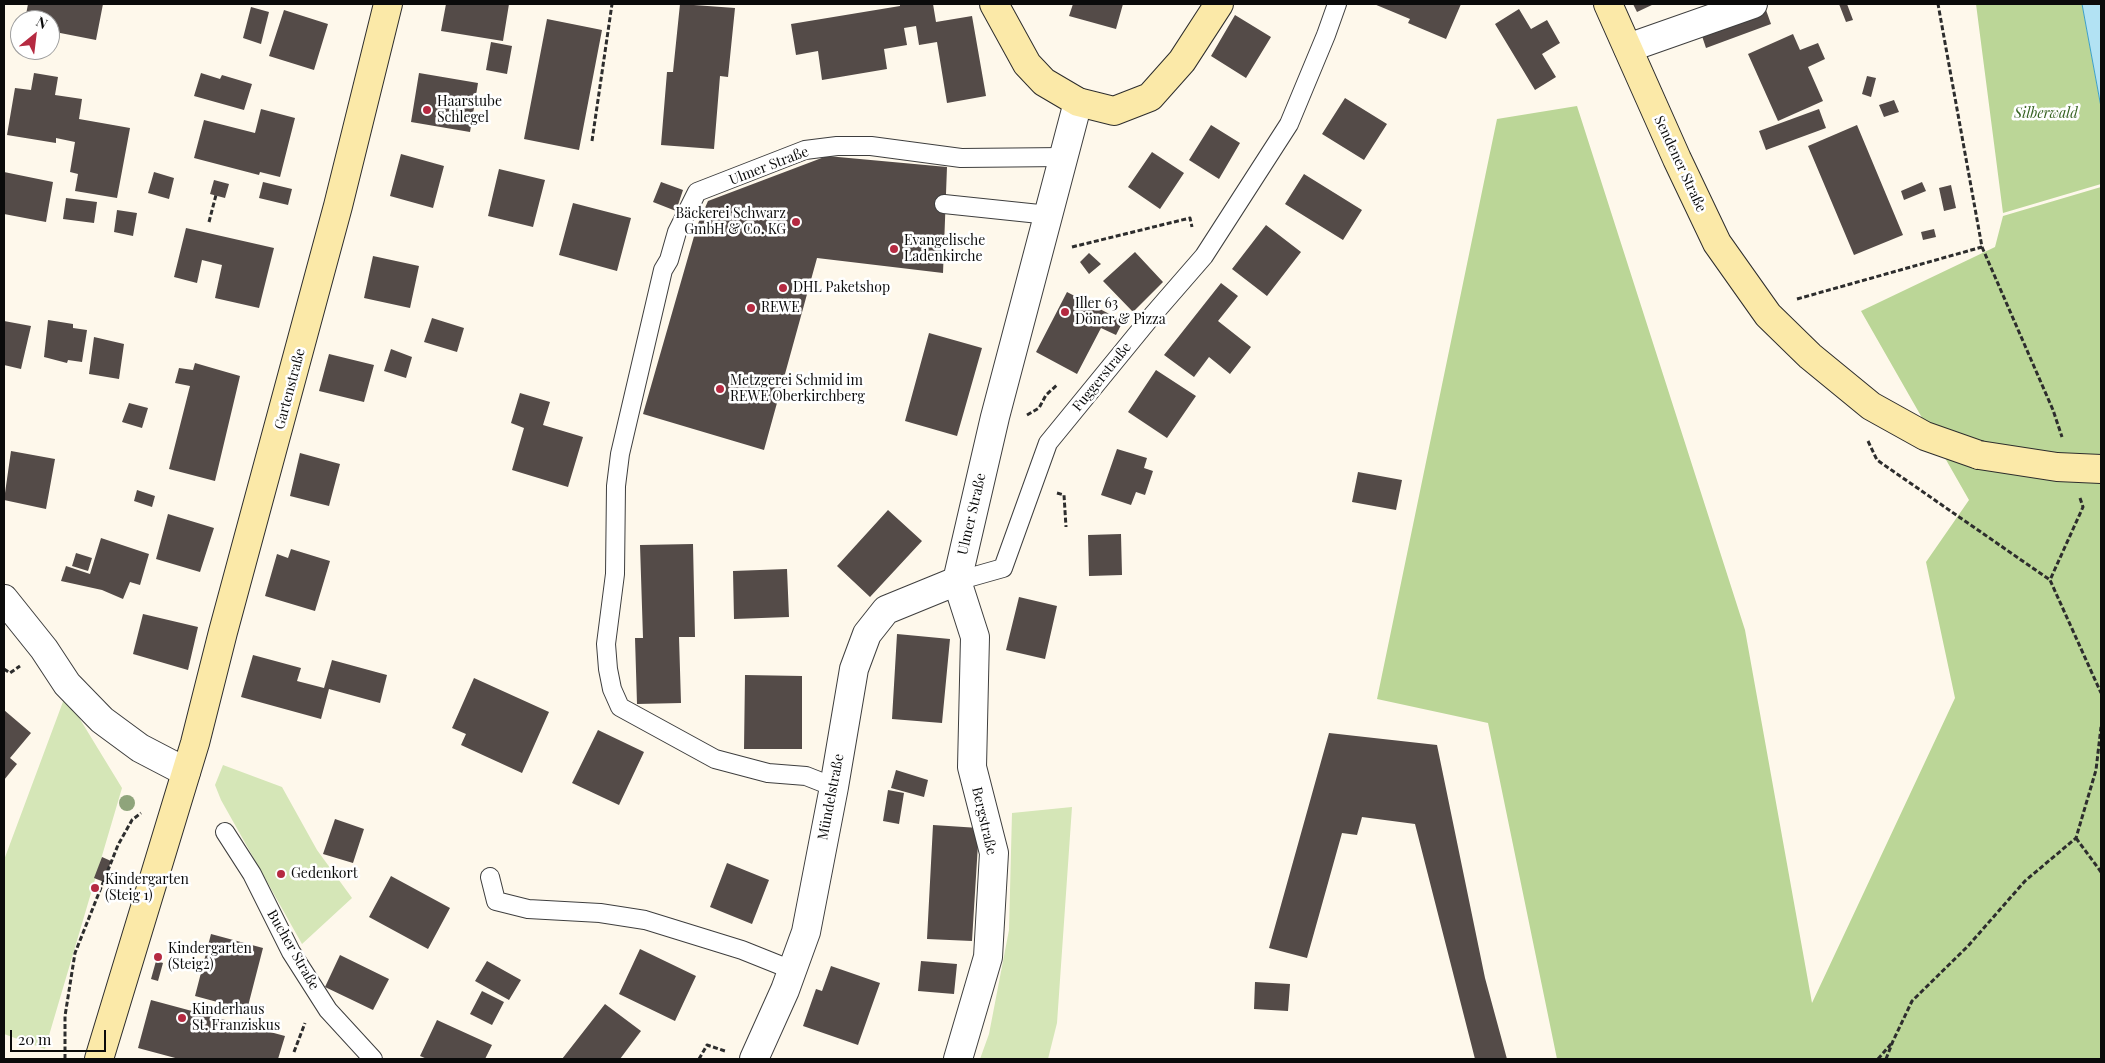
<!DOCTYPE html>
<meta charset="utf-8">
<style>
body{margin:0}
#map{position:relative;width:2105px;height:1063px;overflow:hidden;background:#fef8eb;font-family:"Playfair Display",serif}
canvas{display:block}
.frame{position:absolute;inset:0;border:5px solid #0b0b0b;pointer-events:none}
.north{position:absolute;left:10px;top:10px;width:50px;height:50px;box-sizing:border-box;background:#fff;border:1px solid #9d9d9d;border-radius:50%;rotate:29deg;font-size:14px;font-weight:700;line-height:20px;text-align:center;color:#0b0b0b}
.north::after{content:'';display:block;margin:auto;width:18px;height:22px;background:#b52a41;clip-path:polygon(50% 0,100% 100%,50% 72%,0 100%)}
.scale{position:absolute;left:10px;top:1030px;width:96px;height:22px;box-sizing:border-box;border:2px solid #0b0b0b;border-top:0;padding-left:6px;font-size:15px;line-height:18px;white-space:nowrap;color:#0b0b0b;-webkit-text-stroke:4px #fff;paint-order:stroke}
</style>
<div id="map">
<canvas width="2105" height="1063"></canvas>
<div class="frame"></div>
<div class="north">N</div>
<div class="scale">20 m</div>
</div>
<script>
const context = document.querySelector('canvas').getContext('2d');
context.lineJoin = 'round';
function paint(path, color) { context.fillStyle = color; context.fill(path, 'evenodd'); }
const toPath = rows => new Path2D(rows.map(r => 'M' + r).join(''));
function trace(path, color, width, dash) { context.strokeStyle = color; context.lineWidth = width; context.lineCap = dash ? 'butt' : 'round'; context.setLineDash(dash || []); context.stroke(path); }
function drawText(font, color, halo, rows, align = 'center') {
  context.font = font + ' "Playfair Display",serif'; context.lineWidth = 5; context.setLineDash([]); context.textBaseline = 'middle'; context.strokeStyle = halo; context.fillStyle = color; for (const [text, x, y, turn = 0] of rows) {
    context.save(); context.translate(x, y); context.rotate((+turn || 0) * Math.PI / 180); context.textAlign = isNaN(turn) ? turn : align; if (halo) context.strokeText(text, 0, 0); context.fillText(text, 0, 0); context.restore();
  }
}
paint(toPath([
 [64,699,75,711,122,788,45,1049,4,1034,4,860],
 [223,765,282,787,317,850,352,898,302,944,221,800,215,785],
 [1072,807,1057,1023,1048,1059,980,1059,989,1034,1009,930,1012,813]
]), '#d5e6b7');
paint(toPath([
 [1976,4,2082,4,2101,107,2101,184,2003,213],
 [1577,106,1745,630,1812,1003,1955,698,1926,562,1969,500,1861,311,1995,247,2003,216,2101,187,2101,1059,1557,1059,1488,723,1377,699,1497,119]
]), '#bbd697');
const water = toPath([
 [2082,4,2101,4,2101,107,2082,4]
]);
paint(water, '#b2e2f3');
trace(water, '#3c9fc7', 1);
paint(toPath([
 [28,4,103,4,96,40,50,31,50,20,25,20],
 [446,4,509,4,503,41,441,31],
 [680,4,735,8,728,77,720,76,714,149,661,145,667,72,673,72],
 [900,4,933,4,936,22,972,16,986,96,947,103,937,42,919,45,916,26,904,28,907,45,884,49,887,69,822,80,818,51,796,55,791,24,900,6],
 [1073,4,1123,4,1116,29,1069,16],
 [1374,4,1461,4,1446,39,1408,23,1410,19],
 [1633,4,1654,4,1637,12],
 [1839,4,1847,4,1853,20,1846,22],
 [251,7,269,12,261,44,243,38],
 [1519,9,1531,29,1547,20,1560,43,1542,54,1556,77,1535,90,1495,24],
 [284,10,328,24,314,70,269,56],
 [1766,10,1771,24,1706,48,1701,33],
 [1235,15,1271,37,1246,78,1211,56],
 [547,19,602,30,579,150,524,139],
 [1793,34,1800,50,1818,43,1825,59,1808,67,1823,101,1778,121,1748,54],
 [491,42,512,46,507,74,486,70],
 [34,73,58,77,55,95,82,99,79,119,130,128,117,198,75,191,78,174,70,172,75,142,56,138,56,143,7,135,15,88,31,90],
 [201,73,220,79,222,75,252,84,244,110,194,96],
 [419,73,478,83,470,132,411,122],
 [1867,76,1876,78,1871,97,1862,94],
 [1345,98,1387,124,1364,160,1322,134],
 [1894,100,1899,112,1884,117,1879,105],
 [261,109,295,118,280,177,260,172,259,175,194,158,204,120,255,133],
 [1819,109,1826,128,1766,150,1759,131],
 [1211,125,1240,143,1219,179,1189,160],
 [1857,125,1903,235,1854,255,1808,146],
 [1152,152,1184,173,1160,209,1128,187],
 [401,154,444,166,433,208,390,196],
 [827,156,947,167,943,273,817,258,764,450,643,414,697,226,708,201],
 [499,169,545,180,533,227,488,216],
 [4,172,53,182,46,222,4,214],
 [154,172,174,178,169,199,148,193],
 [1304,174,1362,210,1343,240,1285,204],
 [214,180,229,184,225,198,210,194],
 [263,182,292,189,288,205,259,198],
 [661,182,683,190,676,211,653,202],
 [1922,182,1926,191,1904,200,1901,191],
 [1951,185,1956,208,1944,211,1939,188],
 [66,198,97,202,94,223,63,219],
 [573,203,631,218,617,271,559,255],
 [117,210,137,213,133,236,114,232],
 [1266,225,1301,252,1267,296,1232,269],
 [186,228,274,248,259,308,215,298,222,265,202,260,197,283,174,277],
 [1934,229,1936,237,1923,240,1921,232],
 [1135,252,1163,282,1133,312,1103,281],
 [1089,253,1101,264,1089,274,1080,262],
 [373,256,419,266,410,308,364,298],
 [1221,283,1238,296,1218,321,1251,347,1230,374,1209,357,1194,377,1164,355],
 [1067,292,1123,321,1116,335,1101,328,1077,374,1036,352],
 [432,318,464,328,457,352,424,342],
 [48,320,73,324,73,328,87,330,82,362,68,360,67,363,44,357],
 [4,321,31,326,21,369,4,365],
 [929,333,982,348,957,436,905,421],
 [94,337,124,344,119,379,89,374],
 [391,349,412,357,406,378,384,371],
 [329,354,374,365,364,402,319,391],
 [195,363,240,376,215,481,169,469,190,386,175,383,179,368,193,370],
 [1156,370,1196,396,1167,438,1128,412],
 [520,393,550,402,543,425,583,437,568,487,512,470,524,428,511,423],
 [129,403,148,408,142,428,122,422],
 [1117,449,1147,458,1144,468,1153,471,1145,495,1136,492,1131,505,1101,495],
 [11,451,55,459,46,509,4,500],
 [300,453,340,464,329,506,290,496],
 [1358,472,1402,480,1396,510,1352,502],
 [137,490,155,496,152,507,134,501],
 [888,510,922,541,870,597,837,566],
 [168,514,214,528,200,572,156,559],
 [1121,534,1122,575,1089,576,1088,535],
 [101,538,149,554,140,585,130,582,123,599,102,590,61,581,66,566,90,574],
 [693,544,695,637,679,637,681,703,637,704,635,638,643,638,640,545],
 [291,549,330,561,315,611,265,596,277,554,288,558],
 [76,553,92,558,88,571,72,566],
 [787,569,789,617,734,619,733,571],
 [1019,597,1057,606,1045,659,1006,650],
 [143,614,198,627,188,670,133,654],
 [897,634,950,639,942,723,892,719],
 [253,655,301,668,297,681,324,688,332,660,387,675,380,703,329,689,321,719,241,697],
 [745,675,802,676,802,749,744,749],
 [474,678,549,712,522,773,461,745,466,734,452,728],
 [4,710,31,733,10,758,17,764,4,780],
 [598,730,644,752,619,805,572,783],
 [1329,733,1437,745,1485,978,1507,1059,1475,1059,1415,824,1362,817,1357,835,1342,833,1307,958,1269,948],
 [896,770,928,780,924,797,891,788],
 [888,790,904,793,899,824,883,821],
 [335,819,364,829,353,863,323,854],
 [933,825,979,828,972,941,927,939],
 [102,857,111,861,104,882,94,878],
 [727,863,769,880,752,924,710,907],
 [391,876,450,908,428,949,369,917],
 [211,934,263,948,247,1010,195,996],
 [640,949,696,976,675,1021,619,994],
 [340,955,389,979,373,1010,325,987],
 [156,961,163,963,158,981,151,979],
 [487,961,521,980,509,1000,475,981],
 [921,961,957,964,954,994,918,991],
 [831,966,880,983,858,1045,803,1026,816,989,822,991],
 [1255,982,1290,984,1288,1011,1254,1009],
 [482,991,504,1002,492,1025,470,1014],
 [151,1000,285,1036,278,1059,179,1059,138,1048],
 [605,1004,641,1031,620,1059,562,1059],
 [437,1020,492,1045,485,1059,427,1059,420,1056]
]), '#544b48');
const service = toPath([
 [944,204,1049,215],
 [957,581,1003,568,1048,443,1151,317,1204,256,1289,124,1326,35,1337,4],
 [834,787,806,776,768,773,715,759,620,707,612,689,608,669,606,644,615,574,616,486,620,454,663,270,669,260,677,232,697,192,805,150,837,146,871,146,961,158,1064,157],
 [225,832,252,874,291,952,328,1010,373,1059],
 [490,877,496,901,528,909,600,913,645,920,742,950,792,970]
]);
const minor = toPath([
 [1628,48,1753,4],
 [957,581,995,417,1078,102],
 [957,581,975,637,972,767,994,853,988,957,958,1059],
 [4,599,44,649,67,684,102,720,140,748,186,772],
 [754,1059,785,990,806,932,834,787,854,669,867,634,886,610,957,581]
]);
const secondary = toPath([
 [994,4,1027,64,1044,82,1078,102,1114,111,1150,97,1182,61,1219,4],
 [1608,4,1677,159,1717,243,1768,315,1810,356,1871,406,1925,436,1979,455],
 [99,1059,195,743,223,632,338,206,388,4]
]);
trace(service, '#3e3e3e', 20);
trace(minor, '#3e3e3e', 30);
trace(secondary, '#2d2d2d', 30);
trace(toPath([
 [592,141,612,4],
 [209,222,216,195],
 [1072,247,1190,218,1192,227],
 [1982,247,2053,410,2062,437],
 [1797,299,1982,247,1938,4],
 [1027,415,1039,408,1046,395,1057,385],
 [1868,441,1877,460,2050,580],
 [1057,493,1064,495,1066,527],
 [2080,498,2083,507,2050,580,2101,693],
 [4,669,10,673,20,666],
 [2076,838,2101,872],
 [294,1052,305,1023],
 [65,1059,65,1016,75,953,118,845,132,820,141,813],
 [699,1059,707,1045,725,1051],
 [1878,1059,1891,1044],
 [1886,1059,1893,1041,1912,1001,1968,946,2025,881,2076,838,2096,770,2101,727]
]), '#2d2d2d', 3, [5, 2.5]);
trace(service, '#fff', 18);
trace(minor, '#fff', 28);
trace(secondary, '#fbe9a8', 28);
const secondaryBridge = toPath([
 [1979,455,2057,467,2101,469]
]);
trace(secondaryBridge, '#2d2d2d', 30, []);
trace(secondaryBridge, '#fbe9a8', 28);
context.fillStyle = '#8fa47b';
for (const [x, y] of [
 [127,803]
]) { context.beginPath(); context.arc(x, y, 8, 0, 2 * Math.PI); context.fill(); }
for (const [x, y, r, color] of [
 [427,110,5,"#b52a41"],
 [796,222,5,"#b52a41"],
 [894,249,5,"#b52a41"],
 [783,288,5,"#b52a41"],
 [751,308,5,"#b52a41"],
 [1065,312,5,"#b52a41"],
 [720,389,5,"#b52a41"],
 [281,874,5,"#b52a41"],
 [95,888,5,"#b52a41"],
 [158,957,5,"#b52a41"],
 [182,1018,5,"#b52a41"]
]) { const dot = new Path2D(); dot.arc(x, y, r, 0, 2 * Math.PI); context.fillStyle = color; context.fill(dot); trace(dot, '#fff', 2); }
drawText('14px', '#0b0b0b', '#fff', [
 ["Haarstube",437,102],
 ["Schlegel",437,118],
 ["Bäckerei Schwarz",786,214,"right"],
 ["GmbH & Co. KG",786,230,"right"],
 ["Evangelische",904,241],
 ["Ladenkirche",904,257],
 ["DHL Paketshop",793,288],
 ["Iller 63",1075,304],
 ["Döner & Pizza",1075,320],
 ["REWE",761,308],
 ["Metzgerei Schmid im",730,381],
 ["REWE Oberkirchberg",730,397],
 ["Gedenkort",291,874],
 ["Kindergarten",105,880],
 ["(Steig 1)",105,896],
 ["Kindergarten",168,949],
 ["(Steig2)",168,965],
 ["Kinderhaus",192,1010],
 ["St. Franziskus",192,1026]
], 'left');
drawText('italic 14px', '#34601f', '#fff', [
 ["Silberwald",2046,114]
]);
drawText('14px', '#0b0b0b', '#fff', [
 ["Sendener Straße",1680,164,65],
 ["Ulmer Straße",769,166,-21],
 ["Fuggerstraße",1102,377,-51],
 ["Gartenstraße",290,389,-75],
 ["Ulmer Straße",972,514,-77],
 ["Mündelstraße",831,797,-79],
 ["Bergstraße",984,821,77],
 ["Bucher Straße",293,950,60]
]);
</script>
